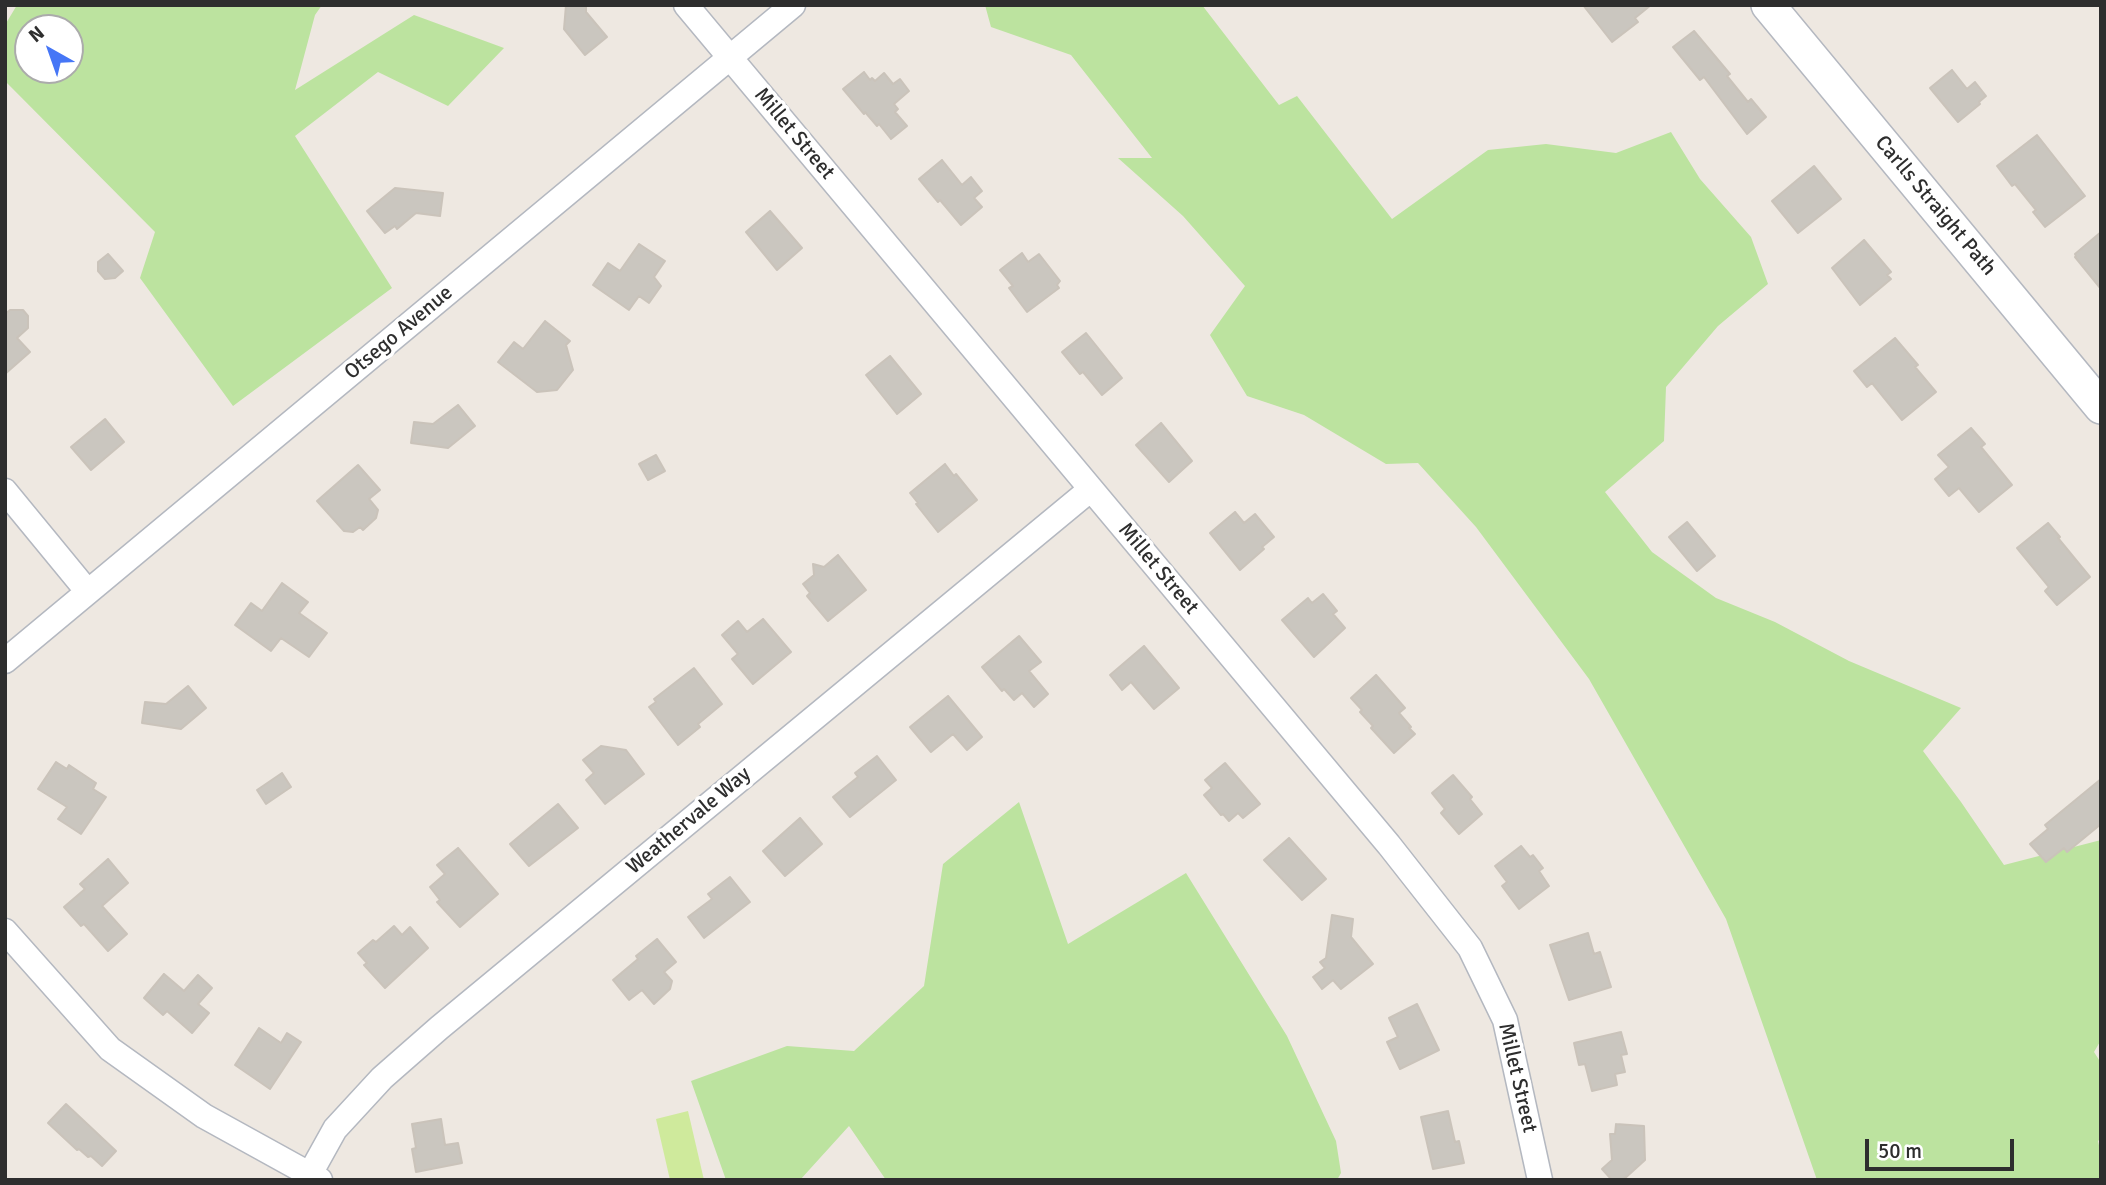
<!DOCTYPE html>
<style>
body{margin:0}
#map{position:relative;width:2106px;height:1185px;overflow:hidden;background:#eee8e1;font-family:Signika,sans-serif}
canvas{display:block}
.frame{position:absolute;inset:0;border:7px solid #2e2e2e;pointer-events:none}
.north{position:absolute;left:14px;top:14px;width:70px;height:70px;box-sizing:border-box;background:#fff;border:2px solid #ababab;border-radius:50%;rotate:320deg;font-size:19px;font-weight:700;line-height:28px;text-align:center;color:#2e2e2e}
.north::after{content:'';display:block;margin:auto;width:24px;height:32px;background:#4676f6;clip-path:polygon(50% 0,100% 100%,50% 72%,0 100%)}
.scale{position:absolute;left:1865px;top:1139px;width:149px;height:32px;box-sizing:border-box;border:4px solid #2e2e2e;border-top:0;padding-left:9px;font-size:21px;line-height:24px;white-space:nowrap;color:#2e2e2e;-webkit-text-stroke:5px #fff;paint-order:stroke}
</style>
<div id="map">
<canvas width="2106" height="1185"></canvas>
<div class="frame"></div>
<div class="north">N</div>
<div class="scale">50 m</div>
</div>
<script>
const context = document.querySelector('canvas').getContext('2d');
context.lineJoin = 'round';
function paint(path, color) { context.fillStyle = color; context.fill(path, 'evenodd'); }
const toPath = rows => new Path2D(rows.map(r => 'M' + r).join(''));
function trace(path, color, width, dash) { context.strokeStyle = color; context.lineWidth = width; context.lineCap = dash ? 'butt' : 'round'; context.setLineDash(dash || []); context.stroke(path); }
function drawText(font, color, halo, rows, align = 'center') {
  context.font = font + ' Signika,sans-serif'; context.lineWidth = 7; context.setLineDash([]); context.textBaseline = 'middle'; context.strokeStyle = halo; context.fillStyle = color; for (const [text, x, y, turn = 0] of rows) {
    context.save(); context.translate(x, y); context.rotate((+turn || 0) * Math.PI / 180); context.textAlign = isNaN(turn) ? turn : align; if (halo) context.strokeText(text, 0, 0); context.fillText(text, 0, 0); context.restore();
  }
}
paint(toPath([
 [17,5,322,5,315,15,295,90,414,15,504,48,448,106,378,72,295,136,392,288,233,406,140,278,155,232,5,81,5,25],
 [28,28,70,28,70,70,28,70],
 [985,5,1202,5,1279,105,1297,96,1392,219,1488,150,1546,144,1616,153,1671,132,1700,179,1751,237,1768,284,1718,326,1666,387,1664,441,1605,492,1652,552,1716,598,1775,622,1849,661,1961,708,1923,751,1961,802,2004,865,2101,840,2101,1040,2094,1052,2101,1063,2101,1138,2098,1141,2101,1154,2101,1180,1817,1180,1726,919,1589,679,1476,527,1418,463,1386,464,1304,415,1247,396,1210,335,1245,286,1183,216,1118,158,1152,158,1071,55,991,27],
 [1019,802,1068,944,1186,873,1287,1036,1336,1141,1341,1173,1337,1180,886,1180,849,1126,800,1180,726,1180,691,1081,787,1046,854,1051,924,986,943,864]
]), '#bce39f');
paint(toPath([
 [688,1111,704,1180,670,1180,656,1119]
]), '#cfea9c');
const building = toPath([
 [566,5,586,5,586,12,607,37,585,55,564,29,566,5],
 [1583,5,1651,5,1635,18,1638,22,1612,42,1583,5],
 [1694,31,1730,74,1727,76,1748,102,1751,99,1766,117,1747,134,1704,77,1700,80,1673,47,1694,31],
 [1952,70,1967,89,1975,82,1986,96,1979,102,1980,104,1958,122,1930,88,1952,70],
 [864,72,870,80,872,78,875,81,884,73,893,84,900,79,909,91,894,104,898,109,895,112,907,126,891,139,879,124,877,126,865,112,864,114,843,89,864,72],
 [2037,135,2085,196,2045,227,2033,212,2036,210,2015,184,2012,186,1997,166,2037,135],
 [942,160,962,185,971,177,982,191,974,198,982,207,961,225,940,200,938,202,919,179,942,160],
 [1814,166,1841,199,1798,233,1772,201,1814,166],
 [395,188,443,193,440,216,416,213,397,229,395,226,385,233,367,211,395,188],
 [770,211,802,248,777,270,746,232,770,211],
 [2101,232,2101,289,2075,257,2076,256,2075,254,2101,232],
 [1864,240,1891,272,1887,275,1891,279,1860,305,1832,268,1864,240],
 [639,244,665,261,654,277,661,286,649,303,639,296,629,310,593,285,608,263,620,271,639,244],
 [1022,253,1028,262,1039,254,1060,281,1057,285,1059,288,1027,312,1009,288,1013,286,1000,270,1022,253],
 [108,254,123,271,115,278,105,279,98,271,98,262,108,254],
 [10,310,23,310,28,316,28,328,17,338,30,352,5,374,5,314,10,310],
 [545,321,570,341,566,345,573,370,557,390,537,392,498,362,514,342,523,349,545,321],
 [1086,333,1122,378,1102,395,1083,372,1080,374,1062,352,1086,333],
 [1895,338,1918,365,1915,367,1936,392,1902,420,1872,383,1867,387,1854,371,1895,338],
 [890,356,921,394,897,414,866,375,890,356],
 [458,405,475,426,448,448,411,443,414,422,433,424,458,405],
 [105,419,124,442,91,470,71,447,105,419],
 [1161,423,1192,461,1169,482,1136,445,1161,423],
 [1971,428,1985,444,1981,447,2012,485,1979,512,1959,488,1949,496,1935,479,1949,467,1938,455,1971,428],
 [656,455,665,471,648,480,639,464,656,455],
 [945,464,954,476,956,474,977,500,938,532,916,504,918,503,910,493,945,464],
 [358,465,380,490,369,499,378,510,376,518,363,530,360,527,353,532,344,531,317,501,358,465],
 [1235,512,1244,523,1255,514,1274,537,1262,547,1264,549,1240,570,1210,533,1235,512],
 [1687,522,1715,556,1697,571,1669,537,1687,522],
 [2048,523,2060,537,2058,538,2090,577,2057,605,2045,591,2049,587,2017,548,2048,523],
 [838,555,866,590,828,621,807,596,810,593,803,584,814,575,813,564,824,567,838,555],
 [282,583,308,602,299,613,327,633,309,657,281,638,271,651,235,625,251,603,262,611,282,583],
 [1323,594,1337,611,1333,614,1345,628,1314,657,1282,620,1308,598,1312,603,1323,594],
 [763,619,791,652,753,684,732,659,738,654,722,635,738,621,747,632,763,619],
 [1019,636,1041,662,1029,671,1048,694,1034,707,1022,693,1014,700,1004,689,1002,691,982,667,1019,636],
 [1144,646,1179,688,1154,709,1131,682,1122,690,1110,675,1144,646],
 [694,668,722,704,698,724,700,727,678,745,649,707,656,702,654,699,694,668],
 [1376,675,1405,708,1399,713,1411,727,1409,728,1415,734,1394,753,1371,728,1373,726,1360,712,1362,710,1351,698,1376,675],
 [188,686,206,708,181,729,142,723,145,702,166,704,188,686],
 [948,696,982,737,967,750,953,734,931,752,910,727,948,696],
 [601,746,626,750,644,774,605,804,586,780,594,773,583,760,601,746],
 [877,756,896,780,850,817,833,797,858,777,855,773,877,756],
 [56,762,67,769,69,765,96,783,93,789,106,797,81,834,58,819,67,807,38,789,56,762],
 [1225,763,1260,804,1243,818,1238,813,1229,821,1223,814,1221,815,1204,795,1212,788,1205,780,1225,763],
 [282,773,291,787,266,804,257,790,282,773],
 [1453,775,1472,797,1470,799,1482,814,1459,834,1441,813,1445,809,1432,793,1453,775],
 [2101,779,2101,824,2067,852,2064,848,2046,862,2030,844,2048,829,2045,825,2101,779],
 [558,804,578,828,529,866,510,844,558,804],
 [800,818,822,844,785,876,763,851,800,818],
 [1289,838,1326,879,1302,900,1264,860,1289,838],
 [1521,846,1530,857,1533,855,1543,868,1539,871,1549,886,1519,909,1502,886,1507,882,1495,866,1521,846],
 [458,848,498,894,460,927,437,902,440,900,430,887,445,874,437,865,458,848],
 [108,859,128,883,102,906,127,934,108,951,84,924,81,926,64,907,85,889,80,884,108,859],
 [730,877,750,902,704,938,688,917,712,899,708,894,730,877],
 [1332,915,1353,919,1351,937,1373,964,1341,989,1333,980,1322,989,1313,977,1325,968,1320,962,1326,958,1332,915],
 [394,926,402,935,410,927,428,948,385,988,364,965,367,963,358,953,373,940,376,942,394,926],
 [1588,933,1594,954,1600,952,1611,987,1569,1000,1550,945,1588,933],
 [657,939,676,962,664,972,672,981,670,989,654,1004,642,990,629,1000,613,980,638,959,636,956,657,939],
 [164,974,184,991,198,975,212,988,198,1004,209,1013,192,1033,167,1011,163,1015,144,998,164,974],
 [1417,1004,1439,1050,1400,1069,1387,1042,1398,1037,1389,1018,1417,1004],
 [259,1028,281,1043,287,1033,301,1042,270,1089,235,1065,259,1028],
 [1621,1032,1627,1054,1621,1055,1625,1072,1615,1074,1617,1085,1592,1091,1585,1064,1579,1065,1574,1043,1621,1032],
 [66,1104,116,1151,102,1166,91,1156,88,1157,79,1149,77,1150,48,1123,66,1104],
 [1448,1111,1455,1142,1459,1141,1464,1163,1433,1169,1421,1117,1448,1111],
 [441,1119,445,1145,458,1143,462,1163,416,1172,412,1149,416,1148,412,1124,441,1119],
 [1616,1124,1644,1126,1645,1160,1623,1180,1612,1180,1602,1169,1612,1160,1610,1134,1615,1134,1616,1124]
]);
paint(building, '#cac6bf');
trace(building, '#cac3ba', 2);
const street = toPath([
 [686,5,1389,845,1470,948,1505,1020,1540,1180],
 [5,491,88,592],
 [5,661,793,5],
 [5,931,110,1049,204,1116,320,1180],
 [310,1174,335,1129,382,1078,439,1028,1091,489]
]);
const secondary = toPath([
 [1768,5,2101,407]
]);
trace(street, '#b4b8c0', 27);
trace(secondary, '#b4b8c0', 36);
trace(street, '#fff', 24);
trace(secondary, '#fff', 33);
drawText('21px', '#2e2e2e', '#fff', [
 ["Millet Street",794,134,50],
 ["Carlls Straight Path",1935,206,50],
 ["Otsego Avenue",399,333,-40],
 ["Millet Street",1158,569,50],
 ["Weathervale Way",689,821,-40],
 ["Millet Street",1517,1078,77]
]);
</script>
